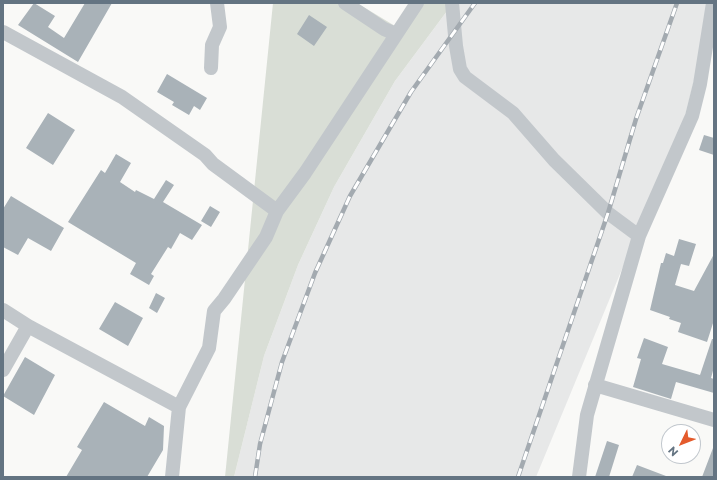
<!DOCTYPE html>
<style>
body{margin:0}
#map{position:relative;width:717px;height:480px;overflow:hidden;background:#f9f9f7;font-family:Montserrat,sans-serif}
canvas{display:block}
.frame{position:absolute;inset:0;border:4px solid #647482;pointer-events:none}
.north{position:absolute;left:661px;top:424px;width:40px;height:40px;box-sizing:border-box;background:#fff;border:1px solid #c1c7cd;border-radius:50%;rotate:227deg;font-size:11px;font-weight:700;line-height:16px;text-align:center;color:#647482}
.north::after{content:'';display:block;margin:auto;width:14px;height:18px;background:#e45b2c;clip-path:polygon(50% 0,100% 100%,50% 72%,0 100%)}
</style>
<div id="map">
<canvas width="717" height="480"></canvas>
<div class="frame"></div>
<div class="north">N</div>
</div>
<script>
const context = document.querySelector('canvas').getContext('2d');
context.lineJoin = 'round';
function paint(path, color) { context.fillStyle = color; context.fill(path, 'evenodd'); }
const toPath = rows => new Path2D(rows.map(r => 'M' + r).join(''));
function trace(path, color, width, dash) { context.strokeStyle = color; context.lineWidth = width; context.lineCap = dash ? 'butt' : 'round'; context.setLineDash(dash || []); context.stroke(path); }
paint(toPath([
 [453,3,714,3,684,119,536,477,234,477,264,356,298,265,334,187,395,81]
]), '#e7e8e8');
paint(toPath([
 [273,3,357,3,395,26,410,3,453,3,395,81,334,187,298,265,264,356,234,477,225,477]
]), '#d9ded6');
paint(toPath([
 [34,3,55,16,48,27,64,38,85,3,112,3,78,62,18,25],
 [309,15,327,27,314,46,297,34],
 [167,74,207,98,200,110,194,106,189,115,172,105,174,102,157,92],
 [48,113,75,130,53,165,26,148],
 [704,135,714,138,714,155,699,150],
 [116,154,131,163,120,182,135,192,136,190,154,199,166,180,174,185,163,202,202,225,192,240,180,233,171,249,168,247,151,274,154,276,149,285,130,274,136,263,68,222,101,170,105,173],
 [11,196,64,228,51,251,28,238,18,255,3,247,3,209],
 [210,206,220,212,211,227,201,221],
 [679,239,696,244,689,266,681,264,675,285,694,291,714,254,714,320,707,342,678,332,681,323,669,319,670,317,650,310,661,263,663,263,666,253,674,256],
 [156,293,165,298,157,313,149,308],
 [115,302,143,318,128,346,99,329],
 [644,338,668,347,662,364,700,375,712,339,714,339,714,367,711,378,714,379,714,393,676,382,671,399,633,387,641,359,637,358],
 [25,357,55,375,34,415,3,396],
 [104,402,145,426,149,417,164,426,163,450,147,477,66,477,82,450,77,447],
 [607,441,619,445,609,477,595,477],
 [713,448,714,477,702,477],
 [637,465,666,476,665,477,632,477]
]), '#a9b2b8');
trace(toPath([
 [345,3,384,29,396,34],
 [452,3,456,46,460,69,465,77,513,113,554,160,608,213,639,236],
 [3,32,122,97,205,155,213,164,277,211,266,237,224,299,214,311,209,348,179,407,172,477],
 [211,68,212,45,220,27,217,3],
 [277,211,305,173,417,3],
 [3,310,28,326,179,407],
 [3,370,28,326],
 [595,385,714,420],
 [579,477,587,415,639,236,692,116,700,84,713,3]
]), '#c2c7cb', 14);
const rail = toPath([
 [255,477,260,444,282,362,315,273,350,196,411,92,475,3],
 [518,477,608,213,636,119,677,3]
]);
trace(rail, '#a3aab0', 4.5);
trace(rail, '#fff', 3, [9]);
</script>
